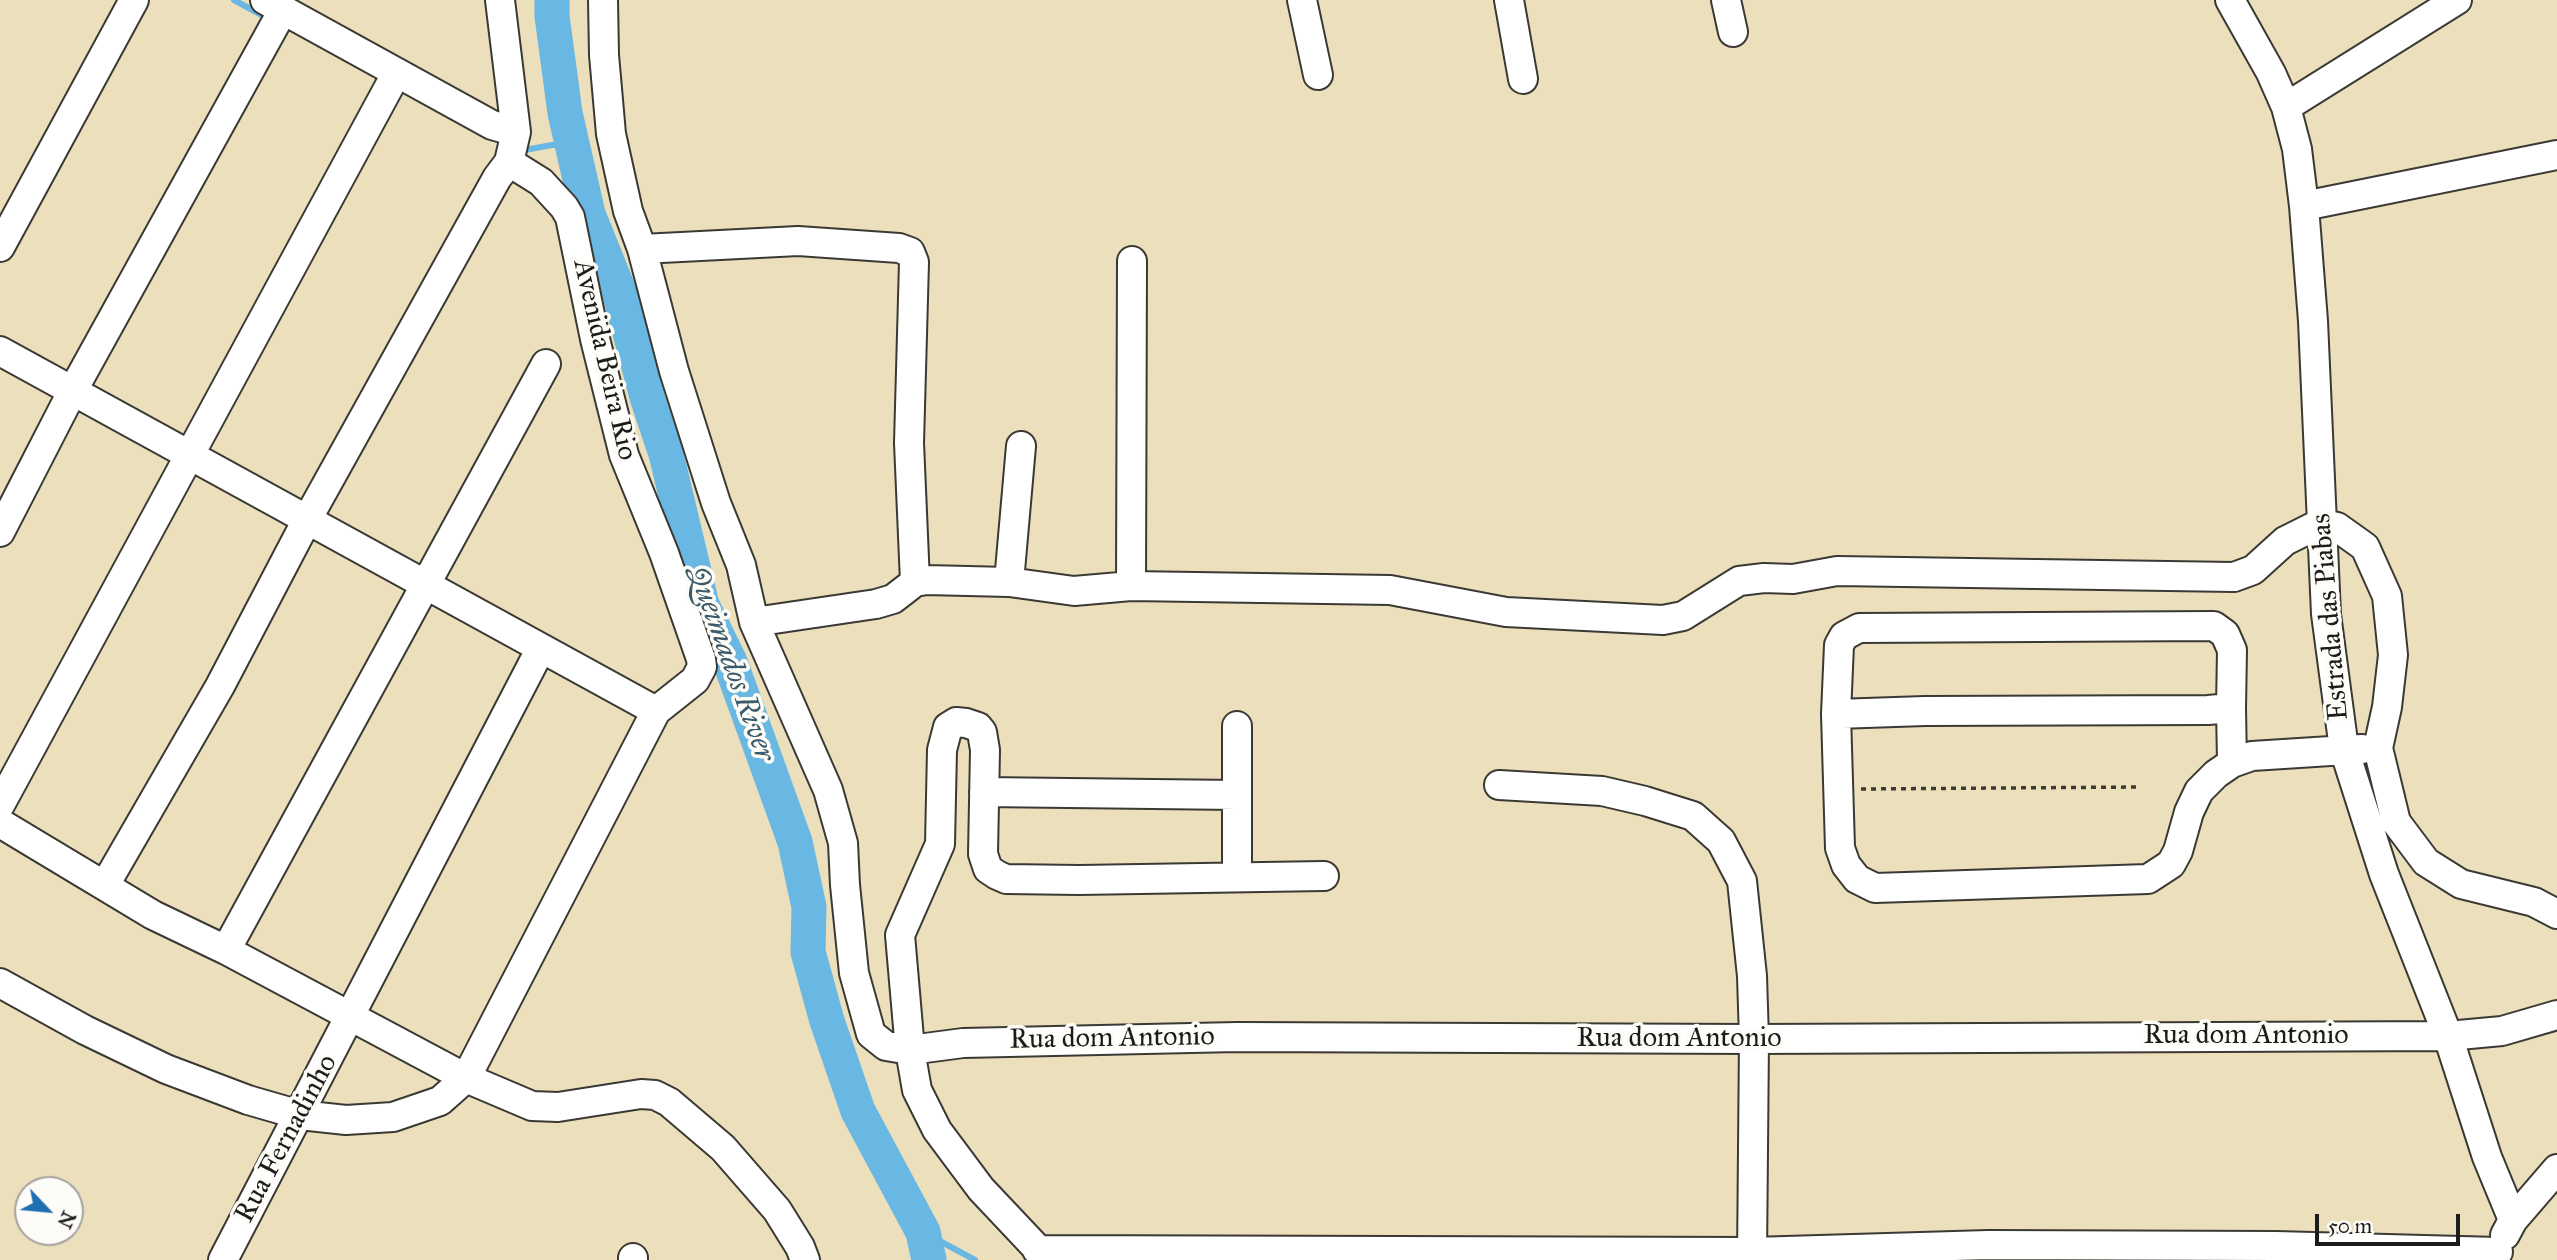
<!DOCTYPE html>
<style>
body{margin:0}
#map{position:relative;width:2557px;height:1260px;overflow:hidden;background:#ebdfbc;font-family:"IM FELL Great Primer",serif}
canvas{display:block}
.north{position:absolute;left:14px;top:1176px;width:70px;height:70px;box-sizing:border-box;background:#fdfcf7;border:2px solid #a3a29f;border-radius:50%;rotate:116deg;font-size:19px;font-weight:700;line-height:28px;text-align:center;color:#1c1c1c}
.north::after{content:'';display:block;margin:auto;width:24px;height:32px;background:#1f6fb2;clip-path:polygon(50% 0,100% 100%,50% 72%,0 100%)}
.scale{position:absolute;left:2315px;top:1214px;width:145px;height:32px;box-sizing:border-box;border:4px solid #1c1c1c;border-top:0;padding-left:9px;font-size:21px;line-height:24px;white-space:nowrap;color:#1c1c1c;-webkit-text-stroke:5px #fdfcf7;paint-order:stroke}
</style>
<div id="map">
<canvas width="2557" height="1260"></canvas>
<div class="north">N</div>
<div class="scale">50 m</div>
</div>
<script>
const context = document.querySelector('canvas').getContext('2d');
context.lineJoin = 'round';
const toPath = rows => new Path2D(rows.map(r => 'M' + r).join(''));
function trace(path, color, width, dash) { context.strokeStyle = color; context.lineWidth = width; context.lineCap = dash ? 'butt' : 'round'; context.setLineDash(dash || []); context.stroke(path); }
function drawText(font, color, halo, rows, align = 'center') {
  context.font = font + ' "IM FELL Great Primer",serif'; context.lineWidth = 7; context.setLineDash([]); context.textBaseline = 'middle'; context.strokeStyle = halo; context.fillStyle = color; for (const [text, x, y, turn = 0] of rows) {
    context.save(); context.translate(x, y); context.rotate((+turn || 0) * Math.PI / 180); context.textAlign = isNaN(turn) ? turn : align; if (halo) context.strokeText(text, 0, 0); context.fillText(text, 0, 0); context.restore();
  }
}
trace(toPath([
 [234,0,269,19],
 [519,151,552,145,572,145],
 [923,1232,975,1260]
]), '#69b7e3', 6);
trace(toPath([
 [552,0,552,16,565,113,588,214,619,291,647,397,666,454,702,605,730,662,795,842,809,907,808,952,827,1021,858,1111,923,1232,929,1260]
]), '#69b7e3', 35);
const minor = toPath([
 [265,0,492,125,516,132],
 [603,0,604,55,611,134,628,211,642,249,674,371,716,503,741,565,754,622,828,790,843,843,845,885,854,973,871,1034,886,1046,910,1050,963,1043,1237,1037,1754,1039,2448,1036,2502,1031,2557,1015],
 [1302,0,1318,75],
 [1509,0,1523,79],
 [1726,0,1733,32],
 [2230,0,2271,73,2286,107,2297,149,2304,206,2313,321,2326,614,2344,749,2384,874,2448,1036,2487,1157,2513,1220],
 [2286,107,2457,0],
 [2304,206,2557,155],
 [0,247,134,0],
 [642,249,798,241,899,248,910,252,914,262,909,443,915,582],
 [0,351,656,711,695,680,702,667,701,659,664,553,624,455,595,339,570,217,564,207,541,182,509,162],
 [0,532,72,392,283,10],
 [1009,582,1021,446],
 [1131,586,1132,261],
 [754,622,876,604,893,599,915,582,926,580,1009,582,1074,591,1131,586,1390,590,1506,612,1663,620,1683,616,1739,581,1764,578,1793,579,1837,571,2234,577,2253,570,2285,541,2321,523,2337,527,2365,547,2387,596,2393,655,2387,707,2378,748,2396,822,2426,862,2461,884,2534,902,2557,914],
 [1836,714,1839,645,1844,636,1859,628,2214,626,2225,634,2232,650,2231,708],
 [1237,726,1237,877],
 [2232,763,2231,708,2208,710,1925,711,1836,714,1840,848,1846,865,1857,879,1875,888,2148,879,2171,864,2178,851,2189,812,2199,791,2216,774,2232,763,2252,756,2362,749],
 [1499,785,1602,791,1645,801,1693,816,1721,841,1742,881,1752,976,1754,1039,1752,1260],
 [984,792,1237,795],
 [0,805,396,74],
 [0,823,153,915,226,950,466,1078,532,1106,558,1107,641,1094,655,1095,669,1102,723,1148,777,1210,800,1247,805,1260],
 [105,885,220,686,308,518,497,178,509,162,516,132,500,0],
 [226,950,546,364],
 [0,983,85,1030,166,1069,248,1100,300,1115,346,1120,393,1117,440,1101,466,1078,656,711],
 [2505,1235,2513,1220,2557,1169],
 [1037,1250,1752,1252,1988,1245,2276,1246,2498,1252],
 [633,1258,633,1260],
 [223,1260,541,648],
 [1048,1260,981,1189,937,1130,917,1090,910,1050,900,935,940,844,942,750,948,727,956,722,966,723,978,727,982,732,985,750,983,854,988,869,997,875,1006,879,1079,880,1324,876]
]);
trace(minor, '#3b3934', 32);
trace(toPath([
 [1861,789,2139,787]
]), '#3b3934', 3.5, [5, 5]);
trace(minor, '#fff', 28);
drawText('28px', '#1c1c1c', '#fdfcf7', [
 ["Avenida Beira Rio",604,360,77],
 ["Estrada das Piabas",2331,617,-95],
 ["Rua dom Antonio",2246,1036],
 ["Rua dom Antonio",1112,1039,-1],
 ["Rua dom Antonio",1679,1039],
 ["Rua Fernadinho",287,1139,-62]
]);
drawText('italic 30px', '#3b5a6c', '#fdfcf7', [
 ["Queimados River",730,664,70]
]);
</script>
